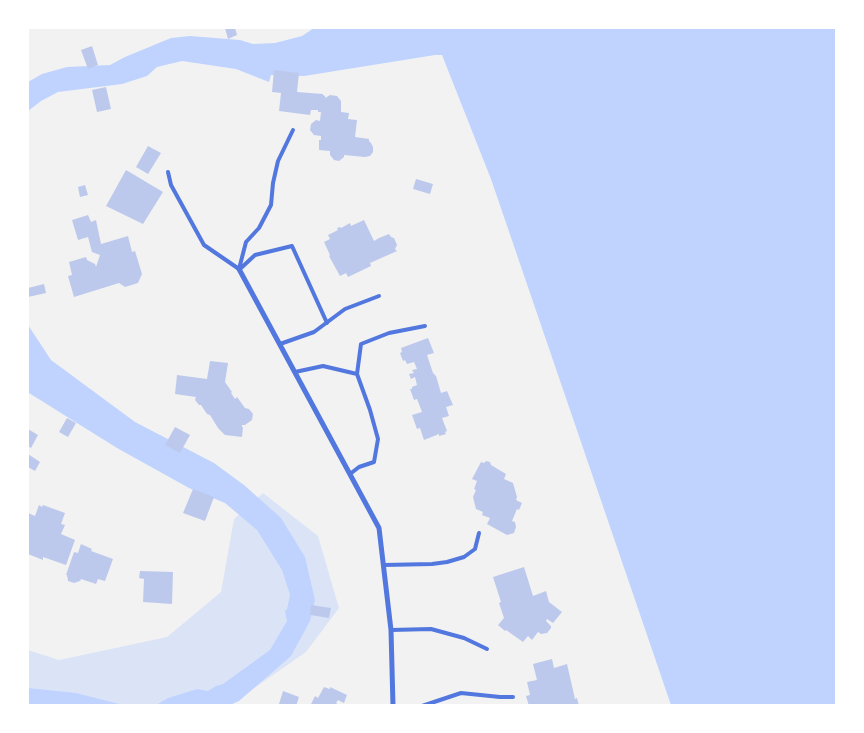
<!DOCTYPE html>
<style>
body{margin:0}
#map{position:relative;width:864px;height:733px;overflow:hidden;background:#f2f2f2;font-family:Lato,sans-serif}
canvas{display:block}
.frame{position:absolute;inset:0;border:29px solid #fff;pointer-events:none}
</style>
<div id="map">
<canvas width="864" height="733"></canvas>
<div class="frame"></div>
</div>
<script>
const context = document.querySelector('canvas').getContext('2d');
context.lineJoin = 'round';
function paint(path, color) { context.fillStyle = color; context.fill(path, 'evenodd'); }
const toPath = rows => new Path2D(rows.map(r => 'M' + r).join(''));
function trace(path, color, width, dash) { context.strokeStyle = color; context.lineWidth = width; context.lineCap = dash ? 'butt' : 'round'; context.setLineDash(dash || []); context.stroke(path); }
paint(toPath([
 [263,493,318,536,339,608,306,652,250,691,199,705,28,706,28,650,59,660,167,637,221,592,234,519]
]), '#dbe4f7');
paint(toPath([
 [314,28,836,28,836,705,671,705,491,179,442,55,435,55,304,76,271,75,269,82,236,69,182,61,157,67,147,76,122,84,58,92,41,101,28,111,28,82,42,74,67,67,110,65,125,57,171,38,190,36,240,40,253,44,275,43,302,36],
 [28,325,51,360,135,422,214,463,244,485,281,518,305,557,315,600,310,621,291,656,239,701,230,705,156,705,168,698,197,689,208,691,216,686,223,684,270,650,287,621,285,611,287,609,290,595,282,570,257,530,225,503,189,488,117,448,29,393,28,391],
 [28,688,76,693,123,705,28,705]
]), '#bfd3fe');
paint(toPath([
 [225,28,235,28,237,35,228,39],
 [92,46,98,65,88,69,81,50],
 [274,70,299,73,297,92,323,94,323,95,325,96,325,98,330,95,337,96,341,101,341,112,349,113,348,119,357,120,355,137,369,139,369,141,371,143,373,147,373,152,370,156,365,157,344,155,344,157,339,161,334,160,330,155,330,151,319,150,319,140,321,140,321,136,314,135,310,130,311,124,316,120,320,121,321,112,318,112,318,110,311,110,310,115,279,111,281,93,272,92],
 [106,87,111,109,97,112,92,90],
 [148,146,161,153,148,174,136,167],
 [126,170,163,192,143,224,106,206],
 [416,179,433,184,430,194,413,189],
 [85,185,88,195,80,197,78,187],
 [88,215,91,222,96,220,101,244,128,236,132,252,135,251,142,274,138,283,125,287,119,283,74,297,68,276,72,275,69,262,86,257,87,260,95,264,96,267,100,255,92,252,88,237,78,240,72,220],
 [364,220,374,241,379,238,389,234,391,237,394,238,397,245,395,249,397,251,370,263,371,266,348,277,346,273,340,276,329,256,330,255,324,242,330,239,328,235,338,230,337,228,340,227,341,228,350,223,351,226],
 [44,284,46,293,28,297,28,288],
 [428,338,434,353,427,355,433,373,436,376,441,393,447,391,453,405,446,407,449,416,442,418,447,431,445,432,446,434,439,436,439,434,424,440,420,428,417,429,412,415,422,412,417,399,414,400,410,389,412,389,412,387,417,385,415,377,411,379,409,374,414,373,412,370,417,369,414,362,407,364,405,360,403,361,400,353,402,352,401,348],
 [210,361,228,363,225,382,232,392,231,393,235,399,237,397,245,408,249,409,253,414,252,420,245,425,242,425,242,427,243,427,242,437,225,435,218,428,210,415,207,414,201,405,199,405,195,400,196,397,175,394,177,375,207,379],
 [67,418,76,423,68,437,59,432],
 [175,427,190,435,180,453,165,445],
 [28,429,38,435,31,448,28,446],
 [28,454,40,462,35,471,28,467],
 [486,461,490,462,491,465,506,474,504,479,513,483,517,497,516,500,522,503,519,510,517,509,512,521,515,522,516,527,514,533,507,535,487,524,490,518,482,515,483,512,476,509,473,497,476,490,474,489,477,481,472,479,481,462,484,463],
 [193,489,214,497,205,521,183,513],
 [39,505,42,507,43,505,65,513,61,524,65,525,61,534,75,540,66,565,43,557,43,560,28,554,28,513,35,516],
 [81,544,92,549,91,551,113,559,105,581,98,579,96,584,81,579,80,581,74,583,68,581,67,575,66,575,74,552,78,553],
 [524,567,533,596,546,591,549,602,562,612,553,623,547,619,546,621,551,626,551,628,547,633,541,634,538,632,532,640,528,636,523,642,506,630,505,631,498,625,504,618,499,603,501,602,493,577],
 [140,571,173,572,172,604,143,602,144,579,139,578],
 [311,605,331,608,329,618,310,615],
 [552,659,554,668,567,664,575,699,577,698,579,706,529,706,526,696,530,695,527,682,537,680,533,664],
 [324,687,330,689,330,687,347,695,344,703,338,700,336,703,341,706,310,706,315,696,318,698],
 [283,691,299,697,296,706,282,706,279,704]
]), '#bdc9ec');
trace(toPath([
 [168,172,171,185,204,245,239,269],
 [239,269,246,242,259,228,271,205,273,183,278,161,293,130],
 [240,269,255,255,292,246,327,323],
 [280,344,314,332,345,309,379,296],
 [295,372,323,366,357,374,370,410,378,439,374,462,359,467,350,474],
 [357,374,361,344,389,333,425,326],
 [384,565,432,564,447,562,464,557,475,549,479,533],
 [391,630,431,629,464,638,487,649],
 [422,706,461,693,500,697,513,697]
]), '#5277de', 4);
trace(toPath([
 [239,269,379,528,391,630,393,706]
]), '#5277de', 5);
</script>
